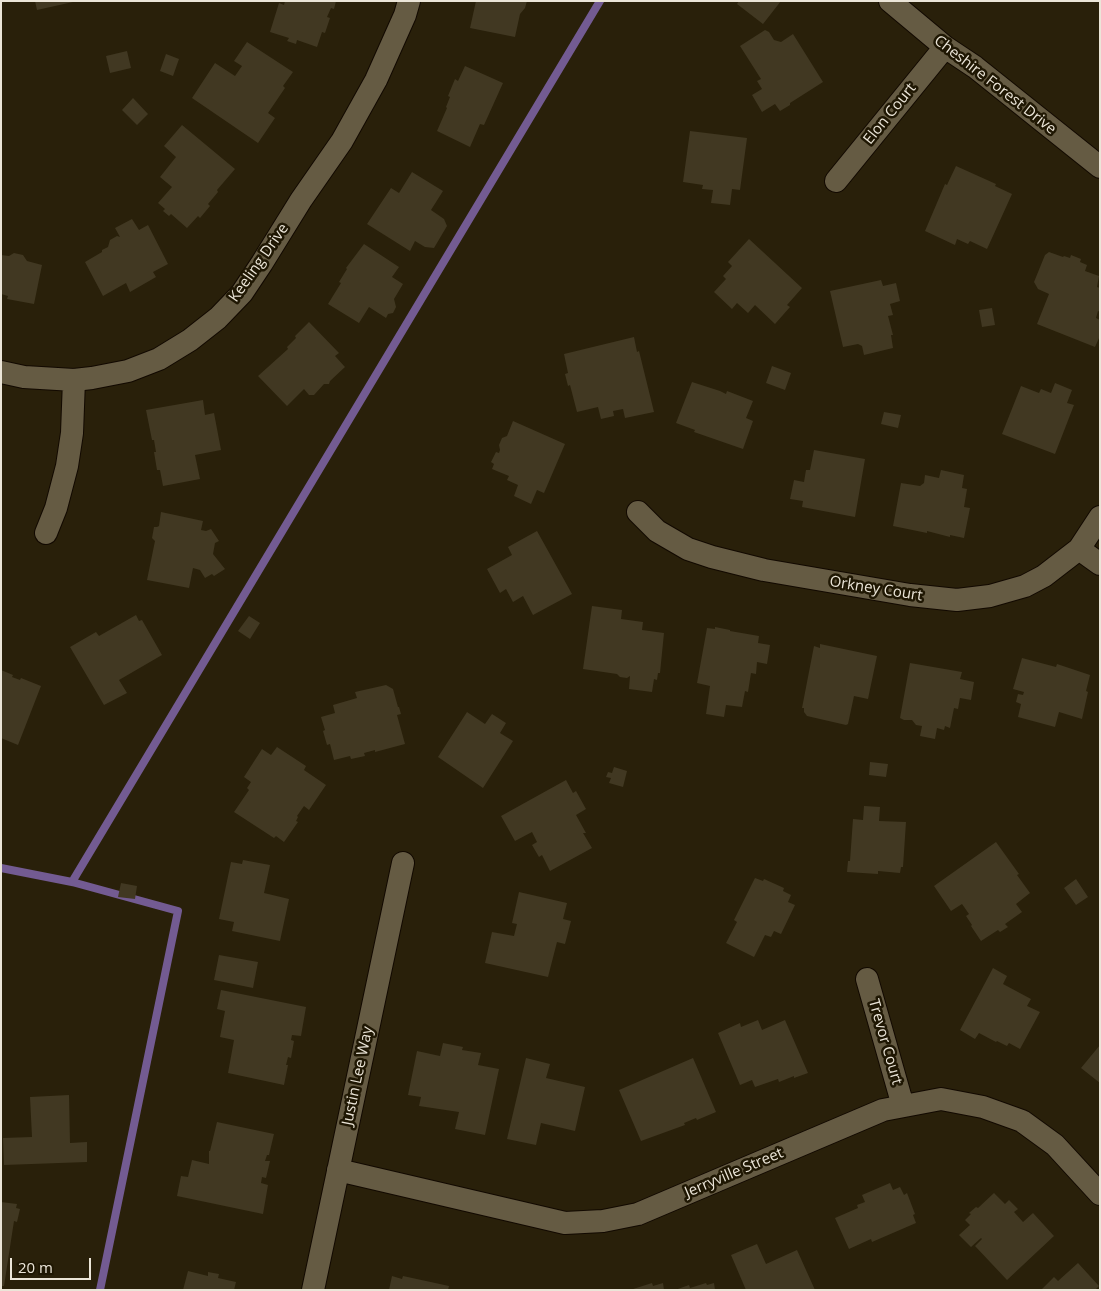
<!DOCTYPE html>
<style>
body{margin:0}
#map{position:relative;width:1101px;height:1291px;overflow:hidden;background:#29200a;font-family:"Open Sans",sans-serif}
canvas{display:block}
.frame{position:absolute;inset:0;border:2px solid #ebe5d8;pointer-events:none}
.scale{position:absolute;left:10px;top:1258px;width:81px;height:22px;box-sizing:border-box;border:2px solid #ebe5d8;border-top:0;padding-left:6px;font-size:15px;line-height:18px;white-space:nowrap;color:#ebe5d8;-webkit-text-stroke:4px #1f1703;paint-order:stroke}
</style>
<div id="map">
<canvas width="1101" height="1291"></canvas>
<div class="frame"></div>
<div class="scale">20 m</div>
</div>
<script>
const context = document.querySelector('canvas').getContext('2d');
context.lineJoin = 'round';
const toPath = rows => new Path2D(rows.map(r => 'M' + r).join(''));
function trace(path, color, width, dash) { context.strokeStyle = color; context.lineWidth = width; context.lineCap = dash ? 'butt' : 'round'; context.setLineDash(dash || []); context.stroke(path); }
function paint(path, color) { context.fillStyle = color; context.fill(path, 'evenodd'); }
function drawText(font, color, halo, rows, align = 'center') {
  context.font = font + ' "Open Sans",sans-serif'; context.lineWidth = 5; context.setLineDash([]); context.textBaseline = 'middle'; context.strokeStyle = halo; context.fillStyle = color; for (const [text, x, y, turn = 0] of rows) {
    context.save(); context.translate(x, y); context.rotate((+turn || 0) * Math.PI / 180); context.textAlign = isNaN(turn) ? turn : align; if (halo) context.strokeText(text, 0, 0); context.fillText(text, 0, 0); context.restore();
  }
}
trace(toPath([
 [1,868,72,882,178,911,100,1290],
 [72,882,600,1]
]), '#735b92', 8);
paint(toPath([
 [35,1,73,1,73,2,37,10],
 [285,1,336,1,334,9,331,8,327,17,330,18,325,33,322,32,317,47,297,40,296,44,287,41,289,38,270,32,279,3,284,5],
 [476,1,527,1,525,8,520,14,515,37,470,28],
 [739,1,781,1,763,24,737,4],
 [765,30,769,32,774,40,781,42,793,34,823,82,790,103,790,105,780,111,775,104,762,112,752,95,762,89,757,81,761,79,740,46],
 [247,42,293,72,283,86,285,88,268,113,275,118,258,143,192,98,215,63,235,76,242,66,234,61],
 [127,51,131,68,110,73,106,56],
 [166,54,179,59,173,76,160,71],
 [465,66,503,83,484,125,480,124,470,147,437,131,447,108,446,107,450,97,448,96,455,79,458,81],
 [133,98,148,114,137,125,122,110],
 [182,125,235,169,217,190,218,192,208,204,210,206,200,218,198,216,187,228,171,214,169,216,163,211,165,209,158,203,172,187,160,177,176,157,164,146],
 [690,131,747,138,740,190,732,189,730,205,711,203,713,190,702,189,703,185,683,182],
 [956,166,996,184,995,186,1012,194,987,249,970,241,968,244,957,239,955,245,925,231,945,184,947,185],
 [412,172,443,191,431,210,444,219,447,226,434,248,425,247,415,241,410,251,367,224,391,188,399,193],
 [132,219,139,230,148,225,168,264,153,272,156,277,130,292,126,283,103,296,85,262,102,252,102,250,108,247,110,240,117,236,120,237,115,228],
 [749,239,802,288,787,305,790,307,775,324,755,305,748,313,737,303,732,309,714,292,726,279,723,276,732,266,728,262],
 [364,244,399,267,392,277,403,284,394,299,396,307,393,313,388,314,386,318,369,307,359,323,328,304,341,283,339,282,347,269,346,268],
 [1049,252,1063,257,1064,256,1070,258,1071,255,1081,259,1080,262,1087,265,1085,271,1099,276,1097,287,1100,288,1100,312,1098,311,1096,318,1100,320,1100,336,1095,347,1037,324,1049,294,1038,289,1034,282,1045,255],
 [14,253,23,255,27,261,42,265,34,304,7,299,8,296,1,294,1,255,9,256],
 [881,280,883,286,896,283,900,301,890,304,893,315,888,316,893,335,891,335,893,348,864,355,862,346,858,344,843,347,830,291],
 [992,308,995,325,982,327,979,310],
 [309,322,339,353,335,356,345,367,330,381,329,384,324,384,314,395,309,395,304,389,287,406,258,376,288,349,287,347,296,338,295,336],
 [634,337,637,352,639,351,654,412,625,418,623,409,613,411,614,416,601,419,598,407,577,412,570,385,568,386,565,374,568,373,564,354],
 [772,366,791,373,785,390,766,383],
 [692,382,720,391,726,394,727,391,753,401,746,418,753,421,743,449,694,432,695,430,676,423],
 [1055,383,1072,390,1067,403,1074,405,1055,454,1002,434,1021,386,1039,393,1041,389,1051,393],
 [203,400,205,415,214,413,221,450,195,455,200,479,163,486,160,470,157,470,154,452,156,452,154,440,152,440,146,410],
 [884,412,901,415,898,428,881,424],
 [513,421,565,444,544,493,537,490,531,504,514,496,518,485,507,480,509,476,492,469,494,464,491,462,496,452,499,453,500,450,499,445,502,438,507,436],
 [814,450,865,459,855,517,802,507,803,501,790,499,794,480,804,482,806,470,810,470],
 [941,470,964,475,962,488,967,489,964,507,970,508,964,538,950,535,950,537,927,531,927,533,893,526,901,483,920,486,924,483,925,475,939,478],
 [161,512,203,521,201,530,206,531,211,529,219,541,215,543,213,554,225,569,214,576,212,574,205,578,200,570,193,568,189,588,147,580,155,541,152,538,154,527,157,527,159,526],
 [537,531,572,594,533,615,523,596,513,602,506,589,500,593,487,569,512,555,508,547],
 [592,606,622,610,621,619,643,622,642,630,664,633,660,673,658,673,657,680,654,679,652,692,629,689,630,676,627,678,620,677,617,674,583,669],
 [136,615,139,621,142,620,162,655,119,680,127,693,104,705,70,647,96,632,99,636],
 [249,616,260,623,250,639,238,631],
 [715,627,730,630,730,631,759,636,758,643,770,645,767,664,757,662,756,674,751,673,748,692,745,691,742,707,726,705,724,717,706,714,710,686,697,683,707,628,715,629],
 [820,644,877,656,868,699,854,696,848,724,846,725,807,716,804,712,804,708,802,708,814,646,820,648],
 [1022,658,1056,667,1057,664,1090,675,1086,691,1088,692,1082,719,1059,712,1055,727,1018,717,1021,704,1016,702,1018,694,1023,695,1024,692,1013,689],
 [910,663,962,672,960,679,974,682,971,700,960,698,958,709,954,708,950,728,945,726,944,730,937,728,935,739,920,736,922,726,916,725,912,720,904,720,900,718],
 [1,670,13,675,12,677,20,680,21,678,41,686,18,745,1,738],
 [386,685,393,689,398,707,399,707,401,714,397,715,405,744,375,752,375,750,364,753,365,756,351,759,350,756,334,760,330,744,327,745,323,731,325,730,321,717,335,713,333,705,357,698,355,692],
 [467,712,485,724,492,714,506,723,500,733,513,741,483,788,438,757],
 [277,747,306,766,304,770,326,785,309,810,304,806,297,816,298,817,296,821,298,822,284,842,276,836,274,838,234,812,249,790,247,788,251,782,244,777,262,749,271,755],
 [870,762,888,764,886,777,869,775],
 [614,767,627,771,623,787,609,783,611,778,606,777,608,772,612,773],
 [566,780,573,793,576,791,586,809,576,815,586,833,583,833,592,848,550,871,542,855,539,857,532,845,537,842,532,832,515,841,501,816],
 [864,806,880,807,879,821,906,822,903,867,901,867,900,873,878,871,878,874,847,872,848,861,850,861,853,819,863,820],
 [996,842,1019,874,1017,875,1030,893,1016,904,1022,912,1005,924,1008,927,1000,932,998,930,981,941,971,926,972,925,966,916,969,914,962,904,951,911,934,886],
 [243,860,270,865,264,893,289,899,280,941,232,931,234,922,219,919,231,862,242,864],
 [755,878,763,881,764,879,784,888,783,891,791,895,788,902,795,905,781,934,774,931,771,937,765,935,754,957,726,943,737,922,734,920],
 [1076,879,1088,897,1076,905,1064,888],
 [121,883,137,886,135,899,118,897],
 [519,892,567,903,563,919,571,921,565,944,557,942,548,977,485,963,492,932,514,936,517,924,512,923],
 [219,955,258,962,253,988,214,980],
 [993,968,1007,976,1003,984,1031,999,1027,1006,1040,1012,1020,1049,1009,1043,1007,1046,997,1041,996,1042,979,1033,975,1039,960,1030],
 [221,990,306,1007,301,1036,292,1035,291,1040,294,1041,291,1058,288,1057,286,1065,288,1065,284,1085,228,1073,234,1040,220,1037,225,1011,217,1009],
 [758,1020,762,1030,785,1020,808,1073,794,1078,794,1076,779,1082,778,1079,755,1087,752,1080,740,1085,718,1033,740,1023,741,1027],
 [443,1043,463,1047,462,1050,481,1053,478,1065,499,1069,485,1135,455,1129,459,1112,419,1106,421,1097,408,1095,417,1051,440,1056],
 [1100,1045,1100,1083,1081,1068],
 [526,1058,550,1064,546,1078,585,1087,575,1131,541,1123,536,1145,507,1139],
 [693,1058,716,1112,697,1120,696,1118,684,1123,685,1125,641,1141,619,1090],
 [69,1095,70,1143,87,1142,87,1162,4,1165,3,1138,32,1137,30,1097],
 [217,1122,274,1134,269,1155,267,1155,265,1161,270,1161,266,1178,262,1177,261,1183,268,1185,263,1214,177,1196,181,1176,188,1177,192,1160,209,1164,209,1151,210,1151],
 [890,1183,893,1190,900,1187,904,1195,907,1193,915,1214,913,1215,916,1223,872,1242,871,1239,849,1249,835,1218,858,1208,857,1205,865,1202,862,1195],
 [994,1193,1005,1204,1009,1200,1018,1209,1014,1212,1023,1222,1033,1213,1054,1236,1007,1280,975,1246,982,1239,981,1238,971,1247,959,1235,970,1225,965,1220,971,1214,969,1213,976,1207,978,1208],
 [1,1202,17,1204,16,1208,20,1209,17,1222,14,1221,4,1286,1,1286],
 [757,1244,766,1264,797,1250,815,1290,746,1290,731,1255],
 [1078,1263,1099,1286,1095,1290,1041,1290,1054,1277,1058,1281],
 [188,1271,208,1276,208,1272,219,1274,218,1278,236,1282,234,1290,183,1290],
 [392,1276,402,1279,403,1276,449,1286,448,1290,389,1290],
 [652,1283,653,1286,663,1283,664,1290,630,1290],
 [706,1283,707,1285,714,1283,715,1290,675,1290,689,1285,690,1288]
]), '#413822');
const minor = toPath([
 [890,1,945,47,975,67,1100,167],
 [836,181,945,47],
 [1,372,24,377,74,380,92,378,128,371,159,359,190,340,218,318,242,293,262,263,301,200,342,141,376,80,405,15,409,1],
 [638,512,657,531,688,549,712,557,764,570,910,595,957,600,990,596,1025,586,1044,576,1079,549,1100,517],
 [46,533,56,508,67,466,72,433,74,380],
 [1079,549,1100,564],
 [867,979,903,1106],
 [338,1170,565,1223,603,1221,638,1214,883,1110,941,1099,983,1107,1022,1121,1055,1145,1100,1194],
 [313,1290,403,863]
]);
trace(minor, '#120900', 24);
trace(minor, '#655b43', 22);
drawText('15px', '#ebe5d8', '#1f1703', [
 ["Cheshire Forest Drive",995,85,38],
 ["Elon Court",890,114,-51],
 ["Keeling Drive",259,263,-55],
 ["Orkney Court",876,589,9],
 ["Trevor Court",885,1042,74],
 ["Justin Lee Way",358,1076,-78],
 ["Jerryville Street",734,1173,-23]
]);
</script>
